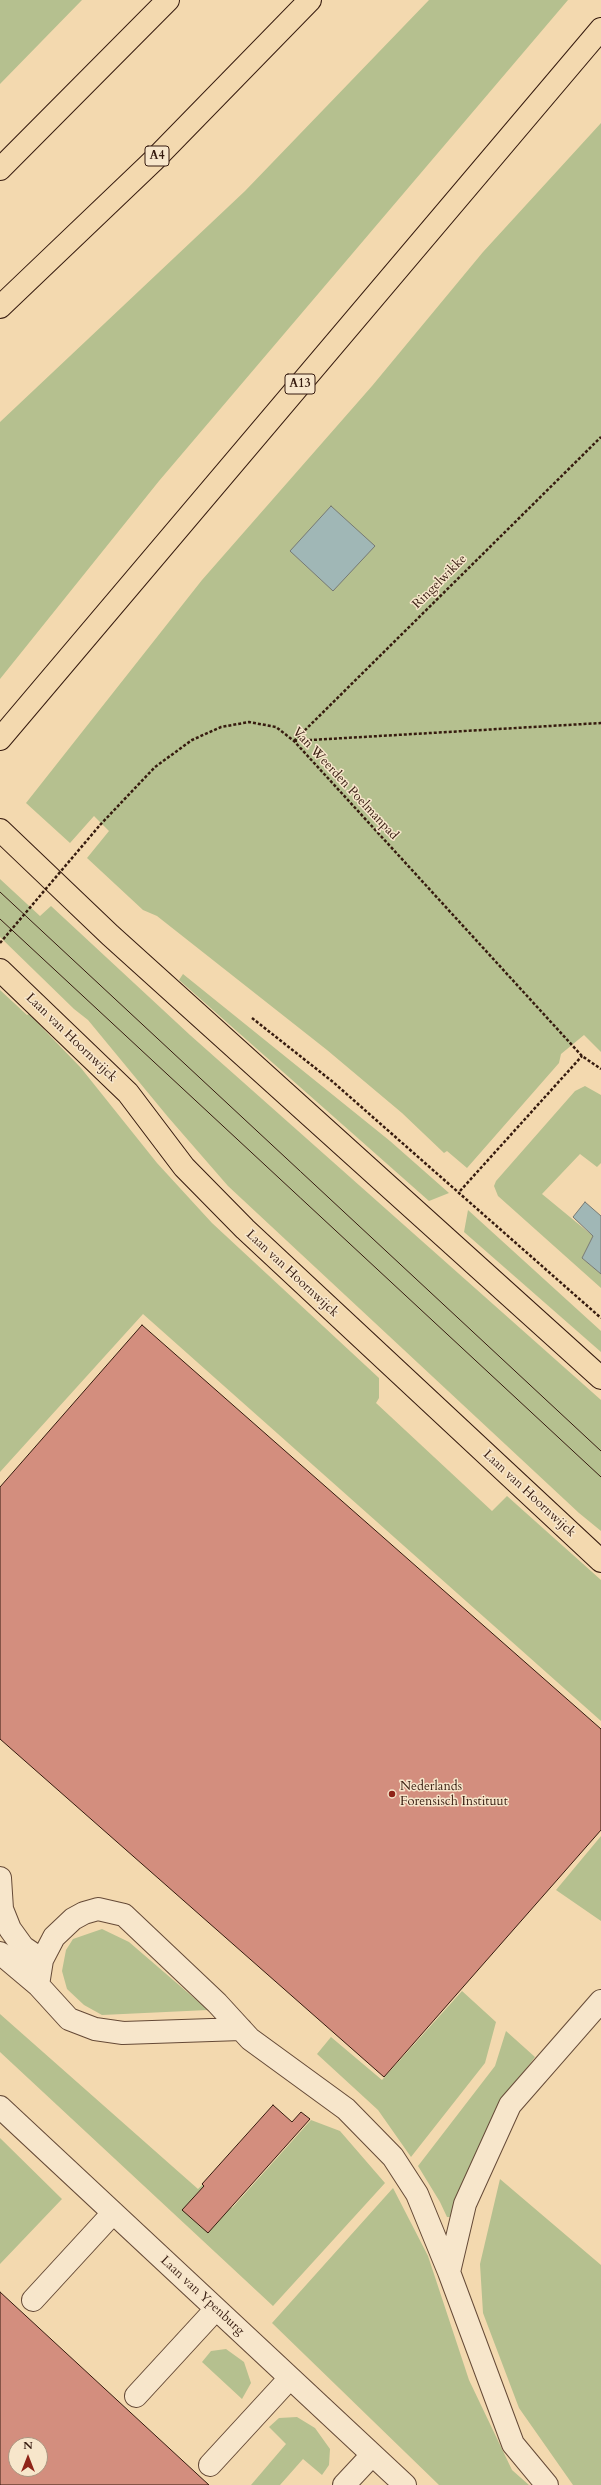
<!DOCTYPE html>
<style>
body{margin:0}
#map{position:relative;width:601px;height:2485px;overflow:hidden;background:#f3d9af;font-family:Cardo,serif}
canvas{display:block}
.north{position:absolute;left:8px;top:2437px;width:40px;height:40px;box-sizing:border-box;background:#f7e6cb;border:1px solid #aa9580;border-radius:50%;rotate:0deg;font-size:11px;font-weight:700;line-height:16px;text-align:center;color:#361b0f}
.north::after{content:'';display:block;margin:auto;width:14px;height:18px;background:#8f2418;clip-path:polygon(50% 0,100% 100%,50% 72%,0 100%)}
</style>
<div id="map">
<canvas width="601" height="2485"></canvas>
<div class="north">N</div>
</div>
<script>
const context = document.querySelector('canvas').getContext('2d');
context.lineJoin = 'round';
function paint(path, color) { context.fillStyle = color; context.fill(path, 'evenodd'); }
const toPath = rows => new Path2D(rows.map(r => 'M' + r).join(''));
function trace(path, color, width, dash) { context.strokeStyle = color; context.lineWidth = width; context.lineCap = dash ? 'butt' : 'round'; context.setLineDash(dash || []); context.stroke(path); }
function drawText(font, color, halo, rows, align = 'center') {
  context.font = font + ' Cardo,serif'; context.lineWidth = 3; context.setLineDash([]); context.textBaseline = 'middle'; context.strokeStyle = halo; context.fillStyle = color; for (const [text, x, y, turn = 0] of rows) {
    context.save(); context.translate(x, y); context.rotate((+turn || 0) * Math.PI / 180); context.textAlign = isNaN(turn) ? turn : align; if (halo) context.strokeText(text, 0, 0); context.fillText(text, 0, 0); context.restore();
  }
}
paint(toPath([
 [0,0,82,0,0,84],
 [429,0,568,0,159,481,0,679,0,422,245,191],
 [601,123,601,1052,584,1035,561,1054,559,1063,552,1071,467,1168,447,1151,444,1153,402,1113,327,1050,157,916,143,910,87,858,109,831,94,816,70,843,26,803,202,580,372,386,483,252],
 [0,879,40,916,51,906,190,1035,601,1400,601,1531,579,1513,228,1186,168,1117,88,1020,74,1009,0,937],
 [183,974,390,1141,449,1193,429,1201,179,980],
 [0,990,27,1015,29,1014,81,1068,157,1163,212,1223,379,1378,379,1398,376,1403,492,1511,507,1496,601,1580,601,1721,143,1314,0,1472],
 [585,1086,601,1095,601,1163,597,1167,580,1154,542,1194,593,1236,582,1258,601,1274,601,1288,498,1196,494,1186,496,1181,575,1091],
 [468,1210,601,1331,601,1352,464,1232],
 [601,1836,601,1921,556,1890],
 [102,1929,129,1942,208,2010,102,2015,84,2005,67,1989,62,1971,66,1950,73,1939],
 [462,1991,496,2022,485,2063,411,2157,378,2110,317,2054,331,2037,382,2080],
 [0,2014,198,2189,204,2183,232,2208,311,2120,340,2131,385,2183,273,2306,0,2052],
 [506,2031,535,2057,508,2093,476,2152,456,2217,447,2217,440,2202,418,2166,495,2066],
 [0,2138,62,2199,0,2264],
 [500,2179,601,2265,601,2485,573,2485,519,2408,483,2313,480,2264],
 [393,2188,428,2256,469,2380,512,2470,529,2485,439,2485,272,2323],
 [226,2349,244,2362,251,2383,242,2399,202,2362,211,2351],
 [297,2417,315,2428,330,2449,329,2465,322,2475,303,2459,280,2485,251,2485,286,2444,269,2427,279,2418]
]), '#b5c08f');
const water = toPath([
 [331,506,375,546,333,591,290,551,331,506],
 [585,1202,601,1216,601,1274,582,1258,593,1236,573,1217,585,1202]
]);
paint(water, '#a0b7b6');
trace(water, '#767973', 1);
const building = toPath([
 [142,1325,601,1729,601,1830,384,2077,0,1739,0,1487,142,1325],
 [273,2105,292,2122,301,2112,310,2119,208,2233,182,2210,204,2186,202,2184,273,2105],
 [0,2292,209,2485,0,2485,0,2292],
 [16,2445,40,2445,40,2469,16,2469,16,2445]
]);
paint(building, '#d38e7e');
trace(building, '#361b0f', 1);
const minor = toPath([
 [0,1878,2,1909,10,1929,23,1947,42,1960],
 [0,1953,38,1985,69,2019,95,2029,123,2033,241,2029],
 [38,1985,42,1960,54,1937,73,1919,84,1913,98,1909,124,1915,217,2003,250,2039,346,2109,393,2157,417,2194,449,2272],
 [0,2107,405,2485],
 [33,2300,113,2213],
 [136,2396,216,2309],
 [210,2465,290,2378],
 [344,2485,372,2455],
 [547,2485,513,2444,449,2272,465,2204,510,2105,601,2001]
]);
const major = toPath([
 [0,830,110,935,601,1378],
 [0,970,128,1093,184,1167,245,1229,601,1561]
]);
const highway = toPath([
 [0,169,168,0],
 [0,307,153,161,310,0],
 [0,739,601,29]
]);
trace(minor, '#654a37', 24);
trace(major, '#361b0f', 24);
trace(highway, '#361b0f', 24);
trace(toPath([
 [294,741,601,437],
 [294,741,601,723],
 [100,825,155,767,192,740,221,727,249,722,276,727,294,741,582,1056,601,1069],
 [252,1018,333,1082,601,1318],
 [460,1191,582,1056]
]), '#361b0f', 2.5, [3, 2]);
trace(minor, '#f7e6cb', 22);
trace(major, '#f3d9af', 22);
trace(highway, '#f3d9af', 22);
trace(toPath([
 [0,892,601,1451],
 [0,919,601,1477]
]), '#361b0f', 1);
trace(toPath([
 [0,943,100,825]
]), '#361b0f', 2.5, [3, 2]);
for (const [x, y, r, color] of [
 [392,1794,4,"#8f2418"]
]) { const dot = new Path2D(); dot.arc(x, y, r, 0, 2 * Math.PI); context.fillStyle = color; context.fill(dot); trace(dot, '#f7e6cb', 1.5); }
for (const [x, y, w] of [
 [157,156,24],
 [300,384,30]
]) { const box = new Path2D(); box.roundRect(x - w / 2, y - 10, w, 20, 3); context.fillStyle = '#f7e6cb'; context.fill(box); trace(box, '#361b0f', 1); }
drawText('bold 12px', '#361b0f', null, [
 ["A4",157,156],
 ["A13",300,384]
]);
drawText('13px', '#361b0f', '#f7e6cb', [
 ["Ringelwikke",440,582,-45],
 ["Van Weerden Poelmanpad",345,784,47],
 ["Laan van Hoornwijck",71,1038,44],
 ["Laan van Hoornwijck",292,1274,43],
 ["Laan van Hoornwijck",529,1494,43],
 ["Laan van Ypenburg",202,2296,43]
]);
drawText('13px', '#361b0f', '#f7e6cb', [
 ["Nederlands",400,1787],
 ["Forensisch Instituut",400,1802]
], 'left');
</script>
